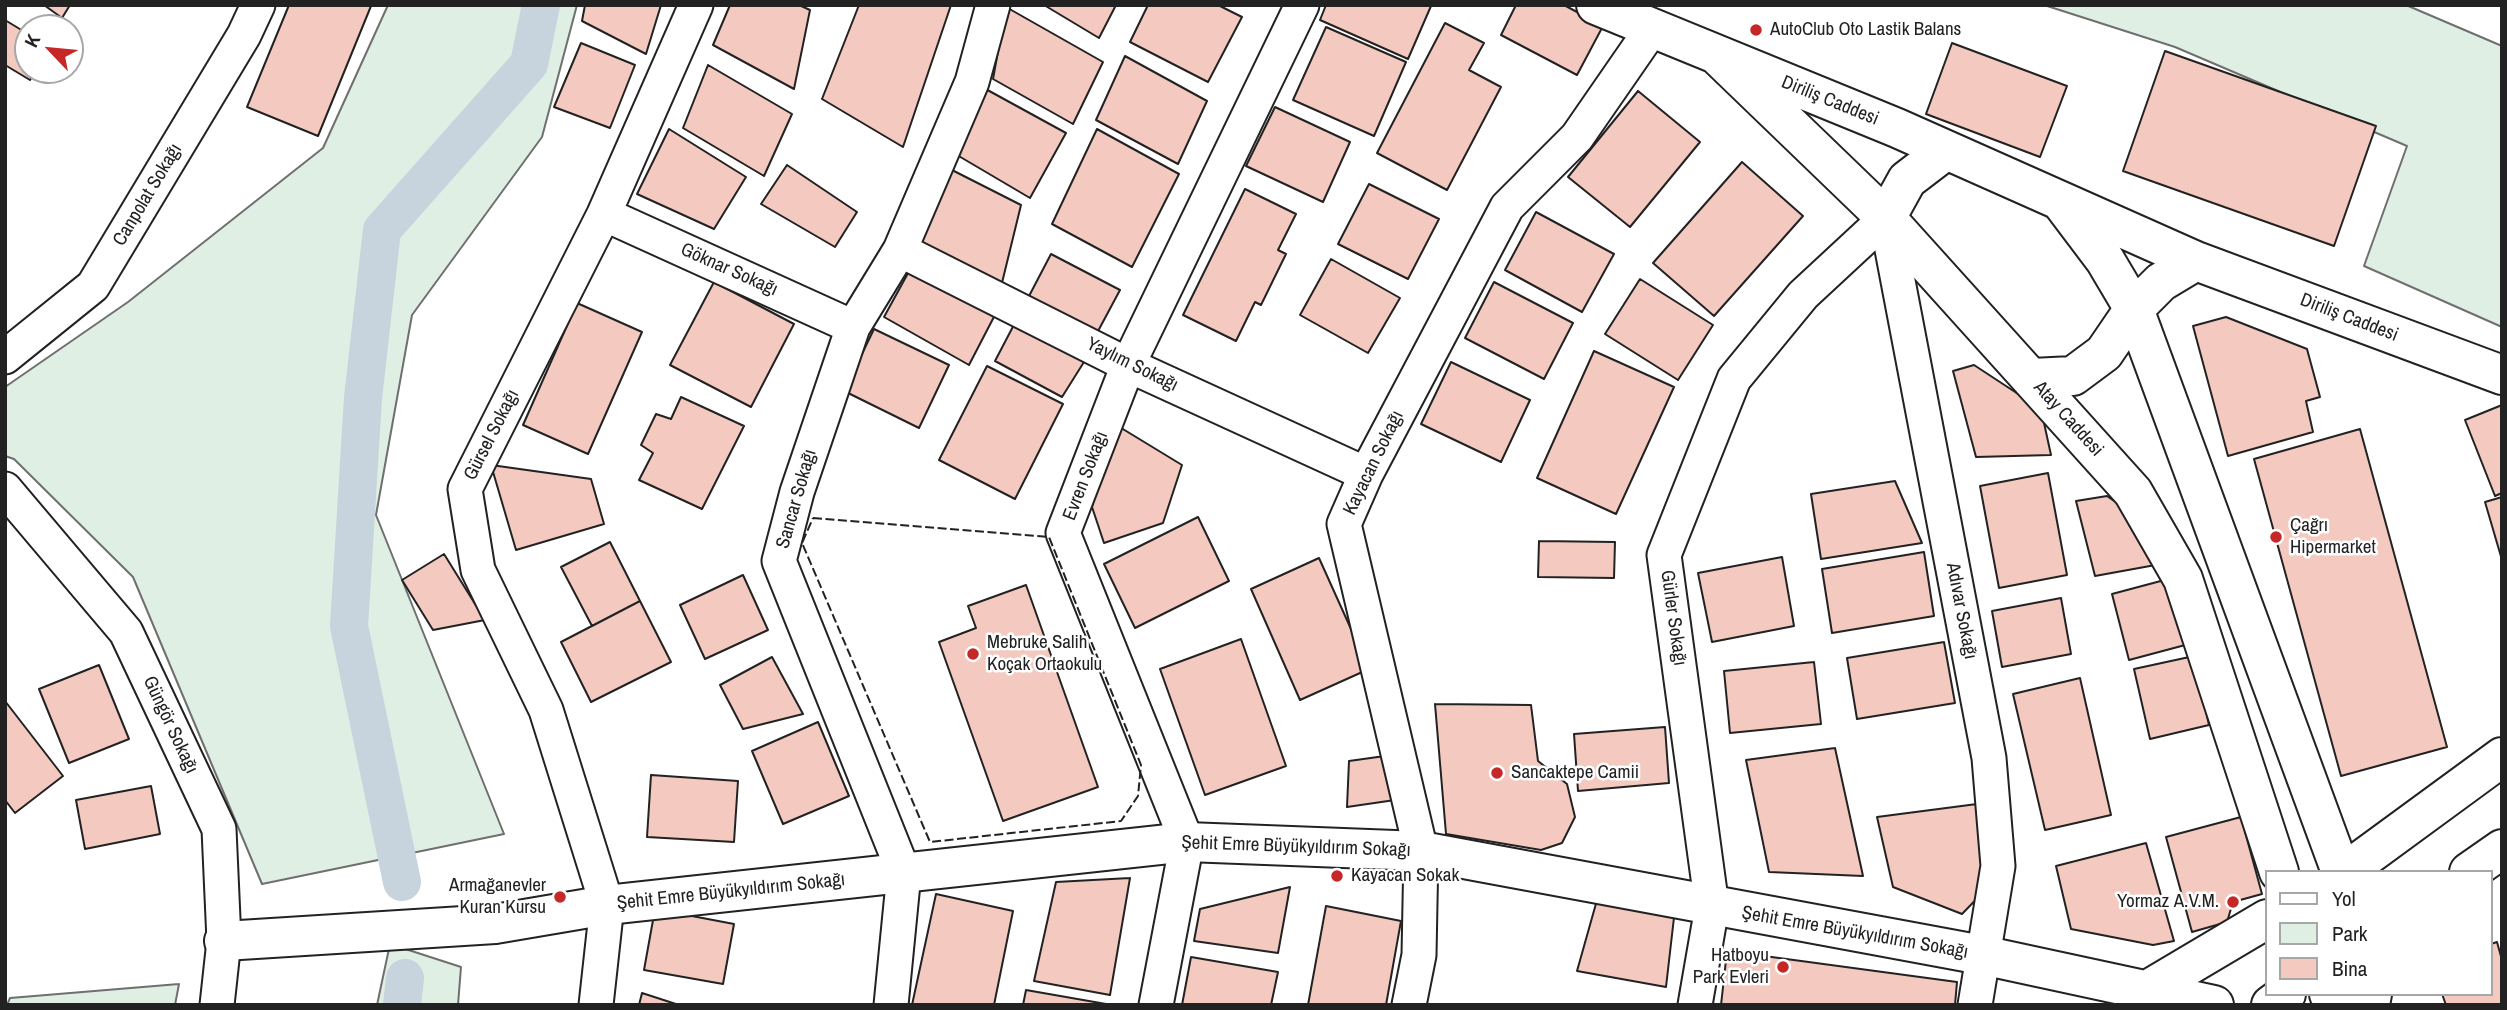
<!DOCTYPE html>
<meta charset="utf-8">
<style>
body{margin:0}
#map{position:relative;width:2507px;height:1010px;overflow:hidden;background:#fff;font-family:"Archivo Narrow",sans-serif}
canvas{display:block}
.frame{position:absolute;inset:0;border:7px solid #222;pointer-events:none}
.legend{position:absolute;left:2265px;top:870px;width:228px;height:126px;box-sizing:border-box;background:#fff;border:2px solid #a7a7a7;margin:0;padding:9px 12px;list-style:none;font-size:21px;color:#222}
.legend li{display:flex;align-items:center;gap:14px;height:35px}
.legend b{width:35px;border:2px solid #a7a7a7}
.north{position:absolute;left:14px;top:14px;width:70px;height:70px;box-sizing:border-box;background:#fff;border:2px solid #a7a7a7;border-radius:50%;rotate:296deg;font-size:19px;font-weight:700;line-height:28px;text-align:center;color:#222}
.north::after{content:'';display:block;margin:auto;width:24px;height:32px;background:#c62828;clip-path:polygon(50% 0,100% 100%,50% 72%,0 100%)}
</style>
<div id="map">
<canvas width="2507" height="1010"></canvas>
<div class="frame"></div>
<ul class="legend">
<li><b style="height:9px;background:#fff"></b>Yol</li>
<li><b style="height:19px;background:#e0efe3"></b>Park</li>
<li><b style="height:19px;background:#f3c9c0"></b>Bina</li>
</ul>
<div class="north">K</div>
</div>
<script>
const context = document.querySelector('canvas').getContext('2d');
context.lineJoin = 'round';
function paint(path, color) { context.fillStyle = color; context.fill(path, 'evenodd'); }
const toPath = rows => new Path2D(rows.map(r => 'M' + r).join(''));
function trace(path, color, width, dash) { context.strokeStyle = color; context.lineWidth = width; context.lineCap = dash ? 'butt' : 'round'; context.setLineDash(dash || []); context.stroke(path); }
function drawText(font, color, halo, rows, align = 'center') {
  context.font = font + ' "Archivo Narrow",sans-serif'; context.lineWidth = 5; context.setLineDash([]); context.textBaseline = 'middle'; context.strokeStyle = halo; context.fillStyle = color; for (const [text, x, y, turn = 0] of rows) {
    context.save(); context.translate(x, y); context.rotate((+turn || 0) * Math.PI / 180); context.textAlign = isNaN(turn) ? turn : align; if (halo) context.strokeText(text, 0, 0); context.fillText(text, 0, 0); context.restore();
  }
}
const green = toPath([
 [388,5,577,5,542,137,412,315,376,515,504,834,262,884,133,577,14,459,5,456,5,387,128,302,323,148,388,5],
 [2044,5,2406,5,2502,46,2502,327,2364,266,2407,146,2175,47,2044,5],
 [390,944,461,967,458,1005,377,1005,390,944],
 [179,984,175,1005,7,1005,10,998,179,984]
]);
paint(green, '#e0efe3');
trace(green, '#6f6f6f', 2);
trace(toPath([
 [402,882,349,626,363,398,382,230,529,64,541,5],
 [402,1005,405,978]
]), '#c7d3dd', 38);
const building = toPath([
 [44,5,70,5,62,18,44,5],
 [289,5,371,6,318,136,247,107,289,5],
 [585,5,661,5,646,54,582,21,585,5],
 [730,5,799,5,810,10,794,89,713,45,730,5],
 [859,5,951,5,903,147,822,99,859,5],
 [1044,5,1116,5,1099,38,1044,5],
 [1148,5,1218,5,1242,17,1208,82,1130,42,1148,5],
 [1326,5,1429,5,1431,6,1408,59,1320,20,1326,5],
 [1516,5,1564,5,1603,26,1577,75,1501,35,1516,5],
 [1006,7,1103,62,1073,124,993,79,1006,7],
 [5,20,28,34,28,70,36,70,30,80,5,65,5,20],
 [1445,23,1484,43,1469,70,1501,87,1447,190,1377,153,1445,23],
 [1326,27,1406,62,1374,136,1293,100,1326,27],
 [581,43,635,65,610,128,554,107,581,43],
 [1952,43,2067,86,2040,157,1926,114,1952,43],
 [2165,51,2376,126,2334,246,2123,171,2165,51],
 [1125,56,1207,101,1178,164,1096,120,1125,56],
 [708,65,792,114,764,176,683,128,708,65],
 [982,87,1066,133,1030,198,957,155,982,87],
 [1638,91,1700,142,1630,227,1568,177,1638,91],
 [1275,107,1350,142,1323,202,1246,166,1275,107],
 [669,129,746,177,714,229,637,194,669,129],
 [1097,129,1179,174,1132,267,1052,224,1097,129],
 [1742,162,1803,216,1714,316,1653,263,1742,162],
 [787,165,857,212,835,247,761,204,787,165],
 [950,169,1021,205,1000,291,910,249,950,169],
 [1369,184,1439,219,1408,279,1338,244,1369,184],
 [1245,189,1296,214,1278,250,1286,254,1261,305,1255,302,1236,341,1183,315,1245,189],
 [1536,212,1614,254,1582,312,1505,270,1536,212],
 [1051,254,1120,290,1097,333,1028,298,1051,254],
 [1331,259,1400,298,1368,353,1300,315,1331,259],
 [913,264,997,311,969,365,884,317,913,264],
 [1640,279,1713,325,1678,380,1605,334,1640,279],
 [714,282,794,324,751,407,670,365,714,282],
 [1494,282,1573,323,1544,379,1465,338,1494,282],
 [577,303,642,332,588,454,523,425,577,303],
 [1018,317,1089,354,1062,397,995,361,1018,317],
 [2226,317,2307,349,2320,397,2306,401,2313,432,2228,456,2193,326,2226,317],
 [874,329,949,365,919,428,844,391,874,329],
 [1594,351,1674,387,1616,514,1537,478,1594,351],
 [1451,362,1530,400,1501,462,1421,424,1451,362],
 [1974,365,2041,409,2051,455,1976,457,1953,371,1974,365],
 [987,366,1063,404,1015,499,939,460,987,366],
 [681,397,744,426,702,509,639,480,653,453,641,445,656,414,671,419,681,397],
 [2502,405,2502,493,2495,496,2465,420,2502,405],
 [1113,423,1182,465,1163,523,1104,543,1092,507,1113,423],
 [2360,429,2447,747,2341,776,2254,459,2360,429],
 [491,465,591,479,604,524,516,550,491,465],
 [2048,473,2067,575,1999,588,1980,486,2048,473],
 [1895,481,1922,543,1821,559,1811,494,1895,481],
 [2107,496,2150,526,2161,564,2095,576,2076,501,2107,496],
 [2502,497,2502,560,2485,502,2502,497],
 [1198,517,1229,581,1135,628,1104,564,1198,517],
 [1539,541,1615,542,1614,578,1538,577,1539,541],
 [610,542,640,601,592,626,561,567,610,542],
 [1924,552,1934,616,1832,633,1822,569,1924,552],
 [444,554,485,620,433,630,402,580,444,554],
 [1782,557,1794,626,1712,642,1698,573,1782,557],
 [1319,558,1369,669,1300,700,1251,589,1319,558],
 [743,575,768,630,705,659,680,605,743,575],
 [2172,578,2189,644,2129,660,2112,594,2172,578],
 [1026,585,1098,787,1003,821,939,642,976,628,968,606,1026,585],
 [2061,598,2071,654,2002,667,1992,611,2061,598],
 [640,601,671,662,591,702,561,642,640,601],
 [1241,639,1286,766,1205,795,1160,669,1241,639],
 [1944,642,1955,703,1857,719,1847,658,1944,642],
 [2194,656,2209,725,2150,739,2134,669,2194,656],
 [772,657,803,714,743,729,720,685,772,657],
 [1814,662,1821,724,1730,733,1724,671,1814,662],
 [99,665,129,739,69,763,39,689,99,665],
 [2080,678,2111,815,2045,830,2013,694,2080,678],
 [5,701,63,776,15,813,5,800,5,701],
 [1435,704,1531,705,1538,761,1567,784,1575,817,1562,843,1541,850,1446,834,1435,704],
 [818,722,849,796,783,824,752,751,818,722],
 [1665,727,1669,783,1578,791,1574,734,1665,727],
 [1835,748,1863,876,1769,872,1746,760,1835,748],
 [1385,756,1395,800,1347,807,1349,761,1385,756],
 [651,775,738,781,734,842,647,837,651,775],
 [151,786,160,834,85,849,76,800,151,786],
 [1977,804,1991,884,1962,914,1893,887,1877,817,1977,804],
 [2241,817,2262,894,2233,902,2227,922,2192,932,2166,837,2241,817],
 [2146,843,2174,941,2153,945,2071,929,2056,866,2146,843],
 [1130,878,1110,995,1034,981,1056,882,1130,878],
 [1290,887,1278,953,1194,941,1200,909,1290,887],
 [936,894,1013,911,994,1005,912,1005,936,894],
 [1597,900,1676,900,1666,987,1577,971,1597,900],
 [1326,906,1401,921,1386,1005,1308,1005,1326,906],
 [655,909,734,924,723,984,644,970,655,909],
 [2497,942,2502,960,2502,1005,2446,1005,2442,994,2491,994,2491,944,2497,942],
 [1727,951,1957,982,1955,1005,1721,1005,1727,951],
 [1191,957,1278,972,1271,1005,1182,1005,1191,957],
 [1026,990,1106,1004,1106,1005,1023,1005,1026,990],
 [642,993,679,1005,639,1005,642,993]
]);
paint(building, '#f3c9c0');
trace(building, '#222', 2);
const street = toPath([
 [604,214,853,327],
 [1886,218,1989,758,1998,866,1975,1005],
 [900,250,1128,365,1366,474],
 [5,357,93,286,244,35,258,5],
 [5,489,126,632,219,829,224,941,217,1005],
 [596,1005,607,905,546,710,478,570,465,489,604,214,696,5],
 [891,1005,904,873,779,561,797,492,853,327,900,250,972,82,993,5],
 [1156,1005,1187,842,1063,533,1128,365,1302,5],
 [1409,1005,1419,955,1421,851,1344,524,1366,474,1507,207,1577,137,1651,30],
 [1695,1005,1712,907,1664,555,1734,379,1803,295,1886,218]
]);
const secondary = toPath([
 [1596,5,1897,128,2196,261,2161,282,2134,309,2104,353,2073,376,2032,378],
 [1717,55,1886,218,2133,492,2183,579,2279,872],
 [2062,203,2105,260,2134,309,2341,872],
 [1886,218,1907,180,1945,151],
 [2196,261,2502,375],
 [224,941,495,924,607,905,1187,842,1421,851,1982,955,2214,1005],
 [2149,989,2267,919],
 [2329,994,2337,1005],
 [2271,1005,2286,994],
 [2370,1005,2372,994]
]);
const primary = toPath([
 [2345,872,2502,757],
 [2469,872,2502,849]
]);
trace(street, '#222', 37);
trace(secondary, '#222', 42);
trace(primary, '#222', 42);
trace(street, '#fff', 33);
trace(secondary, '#fff', 38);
trace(primary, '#fff', 38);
trace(toPath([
 [813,518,1049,537,1141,765,1138,796,1121,821,930,842,802,543,813,518]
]), '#222', 2, [9, 3.5]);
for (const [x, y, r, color] of [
 [1756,30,7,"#c62828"],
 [2276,537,7,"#c62828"],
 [973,654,7,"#c62828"],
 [1497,773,7,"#c62828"],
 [1337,876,7,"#c62828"],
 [560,897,7,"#c62828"],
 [2233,902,7,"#c62828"],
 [1783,967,7,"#c62828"]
]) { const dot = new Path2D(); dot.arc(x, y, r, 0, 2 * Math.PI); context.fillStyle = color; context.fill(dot); trace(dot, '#fff', 2.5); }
drawText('19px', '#222', '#fff', [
 ["AutoClub Oto Lastik Balans",1770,30],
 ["Çağrı",2290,526],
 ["Hipermarket",2290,548],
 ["Mebruke Salih",987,643],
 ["Koçak Ortaokulu",987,665],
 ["Sancaktepe Camii",1511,773],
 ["Kayacan Sokak",1351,876],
 ["Armağanevler",546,886,"right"],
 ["Kuran Kursu",546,908,"right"],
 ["Yormaz A.V.M.",2219,902,"right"],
 ["Hatboyu",1769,956,"right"],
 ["Park Evleri",1769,978,"right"]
], 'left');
drawText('19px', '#222', '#fff', [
 ["Diriliş Caddesi",1830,101,22],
 ["Canpolat Sokağı",148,195,-59],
 ["Göknar Sokağı",729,270,24],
 ["Diriliş Caddesi",2349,318,21],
 ["Yaylım Sokağı",1132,365,26],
 ["Atay Caddesi",2068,419,48],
 ["Gürsel Sokağı",492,435,-63],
 ["Kayacan Sokağı",1374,463,-64],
 ["Evren Sokağı",1086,476,-69],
 ["Sancar Sokağı",797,499,-74],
 ["Adıvar Sokağı",1961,611,79],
 ["Gürler Sokağı",1673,618,82],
 ["Güngör Sokağı",170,725,65],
 ["Şehit Emre Büyükyıldırım Sokağı",1296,847,2],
 ["Şehit Emre Büyükyıldırım Sokağı",731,892,-6],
 ["Şehit Emre Büyükyıldırım Sokağı",1855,933,10]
]);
</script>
